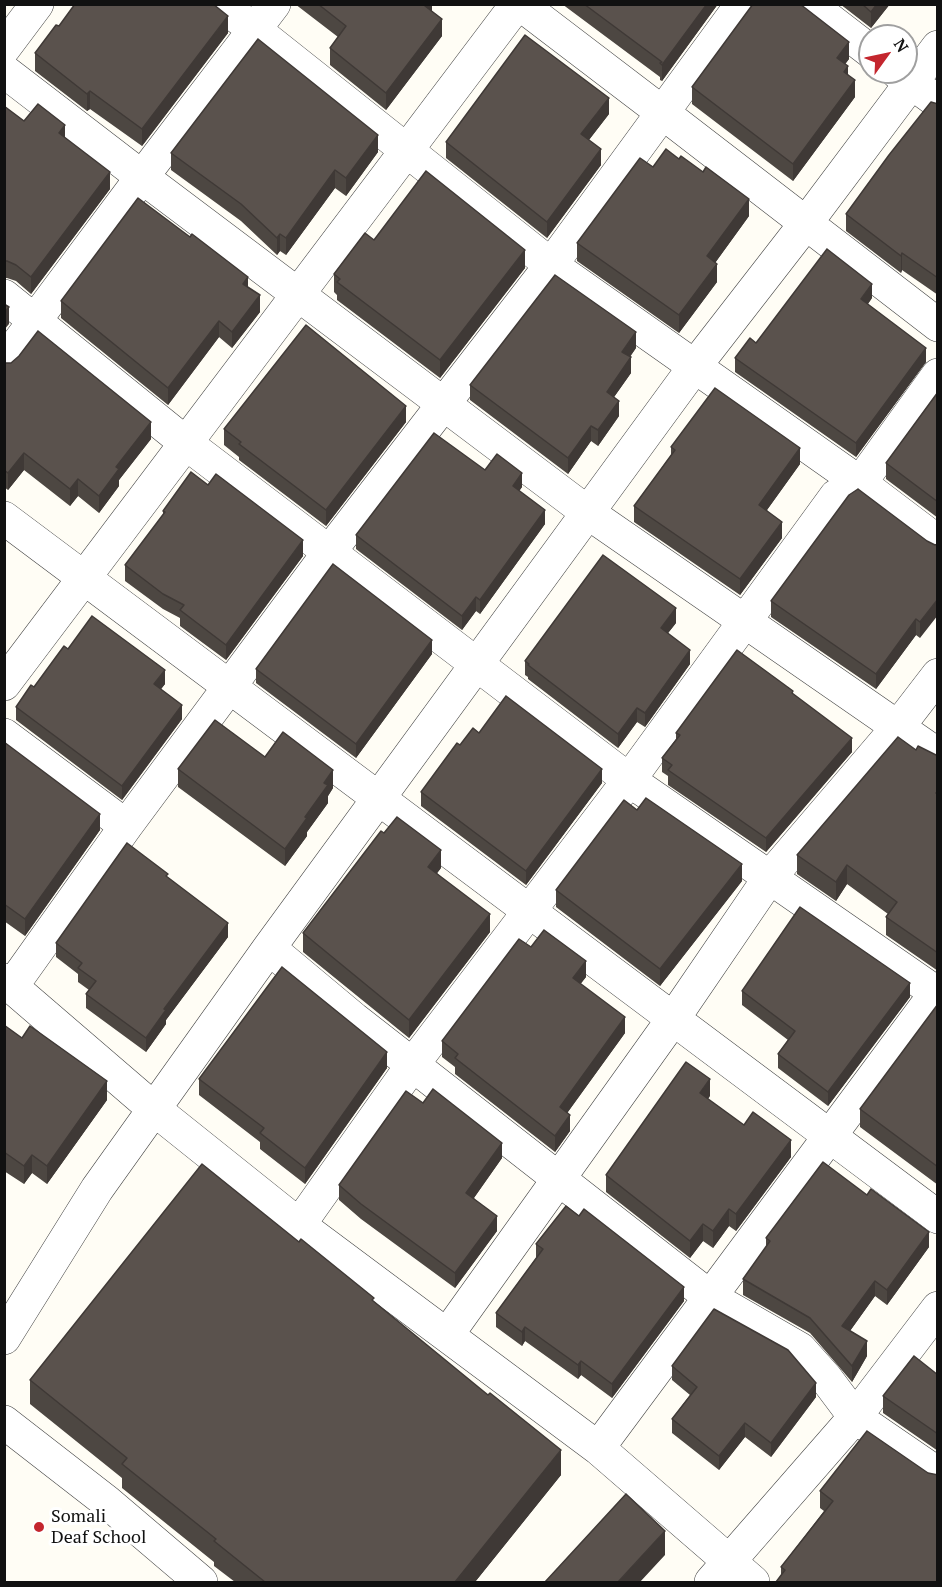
<!DOCTYPE html>
<style>
body{margin:0}
#map{position:relative;width:942px;height:1587px;overflow:hidden;background:#fffdf5;font-family:"PT Serif",serif}
canvas{display:block}
.frame{position:absolute;inset:0;border:6px solid #111;pointer-events:none}
.north{position:absolute;left:858px;top:24px;width:60px;height:60px;box-sizing:border-box;background:#fff;border:2px solid #a0a0a0;border-radius:50%;rotate:57deg;font-size:16px;font-weight:700;line-height:24px;text-align:center;color:#111}
.north::after{content:'';display:block;margin:auto;width:21px;height:27px;background:#c4262e;clip-path:polygon(50% 0,100% 100%,50% 72%,0 100%)}
</style>
<div id="map">
<canvas width="942" height="1587"></canvas>
<div class="frame"></div>
<div class="north">N</div>
</div>
<script>
const context = document.querySelector('canvas').getContext('2d');
context.lineJoin = 'round';
const toPath = rows => new Path2D(rows.map(r => 'M' + r).join(''));
function trace(path, color, width, dash) { context.strokeStyle = color; context.lineWidth = width; context.lineCap = dash ? 'butt' : 'round'; context.setLineDash(dash || []); context.stroke(path); }
function paint(path, color) { context.fillStyle = color; context.fill(path, 'evenodd'); }
function drawText(font, color, halo, rows, align = 'center') {
  context.font = font + ' "PT Serif",serif'; context.lineWidth = 6; context.setLineDash([]); context.textBaseline = 'middle'; context.strokeStyle = halo; context.fillStyle = color; for (const [text, x, y, turn = 0] of rows) {
    context.save(); context.translate(x, y); context.rotate((+turn || 0) * Math.PI / 180); context.textAlign = isNaN(turn) ? turn : align; if (halo) context.strokeText(text, 0, 0); context.fillText(text, 0, 0); context.restore();
  }
}
const minor = toPath([
 [220,4,255,30,551,265,860,483,938,542],
 [520,4,663,113,938,325],
 [809,4,870,51],
 [4,48,37,4],
 [4,71,142,177,587,512,938,755],
 [897,72,938,102],
 [4,296,187,444,629,780,938,994],
 [4,362,142,177,274,4],
 [4,518,938,1217],
 [4,684,517,4],
 [4,735,126,826],
 [269,948,354,1019,710,1297,800,1349,825,1377,855,1417,938,1474],
 [4,980,154,1109,299,1225,598,1448,753,1582],
 [12,986,126,826,330,551,551,265,742,4],
 [299,1225,413,1064,629,780,836,496,860,483,938,375],
 [447,1335,673,1019,770,877,898,727,938,675],
 [4,1338,97,1189,269,948,695,366,806,223,938,47],
 [4,1422,107,1502,201,1582],
 [598,1448,936,993],
 [711,1582,855,1417,938,1308]
]);
trace(minor, '#444', 34);
trace(minor, '#fff', 33);
paint(toPath([
 [295,4,432,4,432,11,442,36,386,110,330,65,330,48,338,37],
 [562,4,718,4,662,81,660,80,660,77],
 [840,4,890,4,871,28],
 [59,26,228,33,142,146,90,109,87,111,35,71,35,53],
 [849,59,845,64,855,97,793,181,692,104,692,87],
 [938,104,938,295,902,270,901,273,846,231,846,214],
 [4,106,24,121,65,138,110,189,31,294,16,281,7,278,4,278],
 [609,114,589,140,601,165,547,238,446,158,446,142],
 [378,152,346,196,335,188,286,255,280,251,277,255,241,221,171,170,171,153],
 [653,167,749,216,715,263,717,282,679,333,577,261,577,243],
 [374,240,525,268,440,378,337,300,337,295,334,292,334,274],
 [248,287,260,312,232,348,219,337,168,405,61,318,61,301],
 [872,298,868,304,926,362,856,457,735,372,735,358,756,343],
 [636,348,630,357,631,373,614,397,619,416,598,446,591,441,568,474,470,400,470,385],
 [4,363,151,439,119,480,119,486,99,513,78,496,70,506,24,470,8,490,4,487],
 [938,392,938,518,886,479,886,463],
 [406,422,326,526,239,460,239,457,224,445,224,429],
 [671,447,800,464,767,510,782,538,740,595,634,522,634,506,671,455],
 [485,470,522,487,519,491,545,524,480,614,476,611,462,630,356,549,356,535],
 [163,511,303,556,226,660,180,626,180,618,163,609,125,581,125,565,163,515],
 [927,541,920,638,916,635,876,689,771,617,771,601],
 [676,623,668,633,690,664,645,727,637,722,618,748,528,679,528,677,525,675,525,661],
 [68,649,165,684,161,689,182,719,122,800,16,720,16,707],
 [432,654,356,758,256,683,256,669],
 [793,694,852,752,766,852,668,785,668,776,662,772,662,758,676,739,676,733],
 [479,733,602,783,526,885,421,806,421,792,460,745],
 [4,742,100,830,25,936,4,921],
 [916,750,938,755,938,971,886,935,886,917,888,914,847,884,836,901,797,874,797,855],
 [265,757,333,788,328,796,328,803,307,832,307,836,285,866,178,787,178,769],
 [637,810,742,881,660,986,556,907,556,890],
 [441,868,437,873,490,932,409,1038,303,952,303,933],
 [168,878,228,937,166,1020,166,1024,146,1052,86,1008,86,994,89,990,78,982,78,974,56,957,56,943],
 [531,947,586,977,580,984,625,1033,567,1113,570,1131,555,1152,455,1074,455,1067,442,1057,442,1041],
 [742,991,910,997,828,1106,778,1068,778,1054,788,1040,742,1005],
 [938,1004,938,1185,860,1127,860,1109],
 [4,1025,107,1100,47,1184,32,1173,24,1184,4,1171],
 [387,1068,305,1184,260,1149,260,1142,199,1095,199,1079],
 [710,1096,708,1099,744,1125,791,1157,736,1231,729,1226,713,1248,703,1241,690,1258,606,1192,606,1175],
 [423,1103,502,1158,474,1198,497,1231,455,1288,361,1219,339,1200,339,1185],
 [766,1238,929,1247,887,1305,875,1296,850,1331,867,1356,852,1382,810,1333,743,1295,743,1279,766,1247],
 [299,1242,374,1302,561,1475,475,1582,235,1582,214,1566,214,1562,122,1488,122,1478,30,1404,30,1380],
 [536,1244,684,1301,612,1398,581,1375,578,1379,525,1341,522,1346,496,1327,496,1313,536,1258],
 [672,1366,816,1397,771,1457,745,1437,719,1470,672,1433,672,1419,690,1395,672,1380],
 [938,1375,938,1451,883,1413,883,1396],
 [928,1473,936,1476,781,1577,781,1567,824,1511,820,1508,820,1491]
]), '#4d4742');
paint(toPath([
 [426,4,432,4,432,14,425,6],
 [707,4,718,4,662,81,662,65],
 [877,4,890,4,871,28,871,12],
 [228,16,228,33,142,146,142,129],
 [442,19,442,36,386,110,386,93],
 [849,42,849,59,837,75,837,58],
 [848,66,848,82,844,72],
 [855,80,855,97,793,181,793,164],
 [90,91,90,109,87,111,87,94],
 [609,98,609,114,581,150,581,134],
 [65,125,65,142,59,133],
 [378,135,378,152,346,196,346,178],
 [601,149,601,165,547,238,547,222],
 [335,170,335,188,286,255,286,238],
 [110,172,110,189,31,294,31,277],
 [749,199,749,216,707,274,707,256],
 [280,234,280,251,277,255,277,238],
 [525,250,525,268,440,378,440,360],
 [902,253,902,270,901,273,901,256],
 [717,264,717,282,679,333,679,315],
 [248,277,248,293,243,284],
 [872,284,872,298,861,313,861,299],
 [260,295,260,312,232,348,232,332],
 [9,307,9,324,4,330,4,313],
 [219,321,219,337,168,405,168,388],
 [636,332,636,348,622,367,622,352],
 [926,348,926,362,856,457,856,443],
 [631,357,631,373,607,407,607,392],
 [619,401,619,416,598,446,598,430],
 [406,406,406,422,326,526,326,510],
 [151,422,151,439,119,480,119,486,99,513,99,496,116,467],
 [591,426,591,441,568,474,568,458],
 [800,448,800,464,759,521,759,505],
 [24,453,24,470,8,490,8,473],
 [522,473,522,487,513,500,513,486],
 [78,479,78,496,70,506,70,489],
 [545,510,545,524,480,614,480,600],
 [782,522,782,538,740,595,740,579],
 [303,540,303,556,226,660,226,645],
 [476,597,476,611,462,630,462,616],
 [938,599,938,615,920,638,920,622],
 [676,608,676,623,661,642,661,628],
 [916,619,916,635,876,689,876,674],
 [432,640,432,654,356,758,356,744],
 [690,650,690,664,645,727,645,713],
 [165,670,165,684,154,698,154,684],
 [182,705,182,719,122,800,122,786],
 [637,708,637,722,618,748,618,734],
 [852,738,852,752,766,852,766,838],
 [602,769,602,783,526,885,526,871],
 [333,770,333,788,328,796,328,803,307,832,307,836,285,866,285,849,305,817,324,783],
 [100,814,100,830,25,936,25,919],
 [441,850,441,868,428,885,428,867],
 [742,864,742,881,660,986,660,969],
 [847,865,847,884,836,901,836,882],
 [490,914,490,932,409,1038,409,1020],
 [228,923,228,937,166,1020,166,1024,146,1052,146,1038,164,1009],
 [586,961,586,977,573,994,573,978],
 [910,983,910,997,828,1106,828,1092],
 [625,1017,625,1033,560,1123,560,1107],
 [387,1052,387,1068,305,1184,305,1168],
 [710,1079,710,1096,700,1110,700,1093],
 [107,1081,107,1100,47,1184,47,1166],
 [570,1115,570,1131,555,1152,555,1136],
 [791,1140,791,1157,736,1231,736,1214],
 [502,1143,502,1158,466,1209,466,1193],
 [32,1155,32,1173,24,1184,24,1166],
 [729,1209,729,1226,713,1248,713,1231],
 [497,1216,497,1231,455,1288,455,1273],
 [703,1224,703,1241,690,1258,690,1241],
 [929,1232,929,1247,887,1305,887,1290],
 [875,1281,875,1296,842,1342,842,1326],
 [684,1287,684,1301,612,1398,612,1384],
 [525,1327,525,1341,522,1346,522,1332],
 [867,1341,867,1356,852,1382,852,1366],
 [581,1361,581,1375,578,1379,578,1365],
 [816,1383,816,1397,771,1457,771,1443],
 [745,1423,745,1437,719,1470,719,1456],
 [561,1450,561,1475,475,1582,455,1582],
 [665,1531,665,1555,640,1582,618,1582]
]), '#3f3936');
const building = toPath([
 [75,4,213,4,228,16,142,129,90,91,87,94,35,53,56,25,59,26,75,4],
 [318,4,426,4,425,6,442,19,386,93,330,48,346,26,318,4],
 [584,4,707,4,662,65,660,63,662,62,584,4],
 [753,4,800,4,849,42,837,58,848,66,844,72,855,80,793,164,692,87,753,4],
 [862,4,877,4,871,12,862,4],
 [525,35,609,98,581,134,601,149,547,222,446,142,525,35],
 [258,39,378,135,346,178,335,170,286,238,280,234,277,238,241,204,171,153,258,39],
 [931,102,938,104,938,278,902,253,901,256,846,214,889,155,931,102],
 [38,104,65,125,59,133,110,172,31,277,16,265,7,261,4,261,4,106,24,121,38,104],
 [666,149,679,159,681,156,703,172,706,167,749,199,707,256,717,264,679,315,577,243,640,158,653,167,666,149],
 [426,171,525,250,440,360,337,282,340,279,334,274,365,233,374,240,426,171],
 [138,198,190,237,192,234,248,277,243,284,260,295,232,332,219,321,168,388,61,301,138,198],
 [827,249,872,284,861,299,926,348,856,443,735,358,750,338,756,343,827,249],
 [555,275,636,332,622,352,631,357,607,392,619,401,598,430,591,426,568,458,470,385,555,275],
 [4,304,9,307,4,313,4,304],
 [306,325,406,406,326,510,239,444,241,442,224,429,306,325],
 [38,331,151,422,116,467,119,469,99,496,78,479,70,489,24,453,8,473,4,470,4,363,11,363,19,356,38,331],
 [715,388,800,448,759,505,782,522,740,579,634,506,675,450,671,447,715,388],
 [938,392,938,502,886,463,938,392],
 [434,433,485,470,497,454,522,473,513,486,545,510,480,600,476,597,462,616,356,535,434,433],
 [191,472,208,485,216,474,303,540,226,645,180,610,184,605,163,594,125,565,165,512,163,511,191,472],
 [858,489,927,541,935,545,938,544,938,599,920,622,916,619,876,674,771,601,849,495,858,489],
 [603,555,676,608,661,628,690,650,645,713,637,708,618,734,528,665,529,664,525,661,603,555],
 [333,564,432,640,356,744,256,669,333,564],
 [92,616,165,670,154,684,182,705,122,786,16,707,31,685,34,687,64,646,68,649,92,616],
 [737,650,793,691,792,693,852,738,766,838,668,770,672,765,662,758,680,735,676,733,737,650],
 [506,696,602,769,526,871,421,792,457,743,460,745,473,728,479,733,506,696],
 [215,720,265,757,283,732,333,770,324,783,328,785,305,817,307,818,285,849,178,769,215,720],
 [898,737,916,750,918,746,936,755,938,755,938,791,936,793,938,794,938,953,886,917,897,902,847,865,836,882,797,855,898,737],
 [4,742,100,814,25,919,4,904,4,742],
 [646,798,742,864,660,969,556,890,624,800,637,810,646,798],
 [397,817,441,850,428,867,490,914,409,1020,303,933,381,831,384,833,397,817],
 [127,843,168,874,166,876,228,923,164,1009,166,1010,146,1038,86,994,96,981,78,968,82,963,56,943,127,843],
 [800,907,910,983,828,1092,778,1054,795,1031,742,991,800,907],
 [544,930,586,961,573,978,625,1017,560,1107,570,1115,555,1136,455,1058,458,1054,442,1041,519,939,531,947,544,930],
 [282,967,387,1052,305,1168,260,1133,264,1128,199,1079,282,967],
 [938,1004,938,1167,860,1109,938,1004],
 [4,1025,22,1038,30,1026,107,1081,47,1166,32,1155,24,1166,4,1152,4,1025],
 [686,1062,710,1079,700,1093,744,1125,753,1112,791,1140,736,1214,729,1209,713,1231,703,1224,690,1241,606,1175,686,1062],
 [433,1089,502,1143,466,1193,497,1216,455,1273,361,1204,339,1185,406,1091,423,1103,433,1089],
 [823,1162,867,1195,871,1189,929,1232,887,1290,875,1281,842,1326,867,1341,852,1366,810,1318,743,1279,770,1241,766,1238,823,1162],
 [202,1164,299,1242,301,1239,374,1298,372,1300,488,1395,490,1393,561,1450,455,1582,265,1582,214,1541,216,1539,122,1464,127,1458,30,1380,202,1164],
 [566,1206,579,1216,584,1209,684,1287,612,1384,581,1361,578,1365,525,1327,522,1332,496,1313,543,1249,536,1244,566,1206],
 [714,1309,788,1350,816,1383,771,1443,745,1423,719,1456,672,1419,697,1387,672,1366,714,1309],
 [914,1356,938,1375,938,1434,883,1396,914,1356],
 [867,1431,928,1473,938,1475,938,1582,776,1582,785,1570,781,1567,833,1501,820,1491,867,1431],
 [626,1494,665,1531,618,1582,545,1582,626,1494]
]);
paint(building, '#5a524d');
trace(building, '#3f3936', 1.5);
for (const [x, y, r, color] of [
 [39,1527,6,"#c4262e"]
]) { const dot = new Path2D(); dot.arc(x, y, r, 0, 2 * Math.PI); context.fillStyle = color; context.fill(dot); trace(dot, '#fff', 2); }
drawText('18px', '#111', '#fff', [
 ["Somali",51,1517],
 ["Deaf School",51,1538]
], 'left');
</script>
